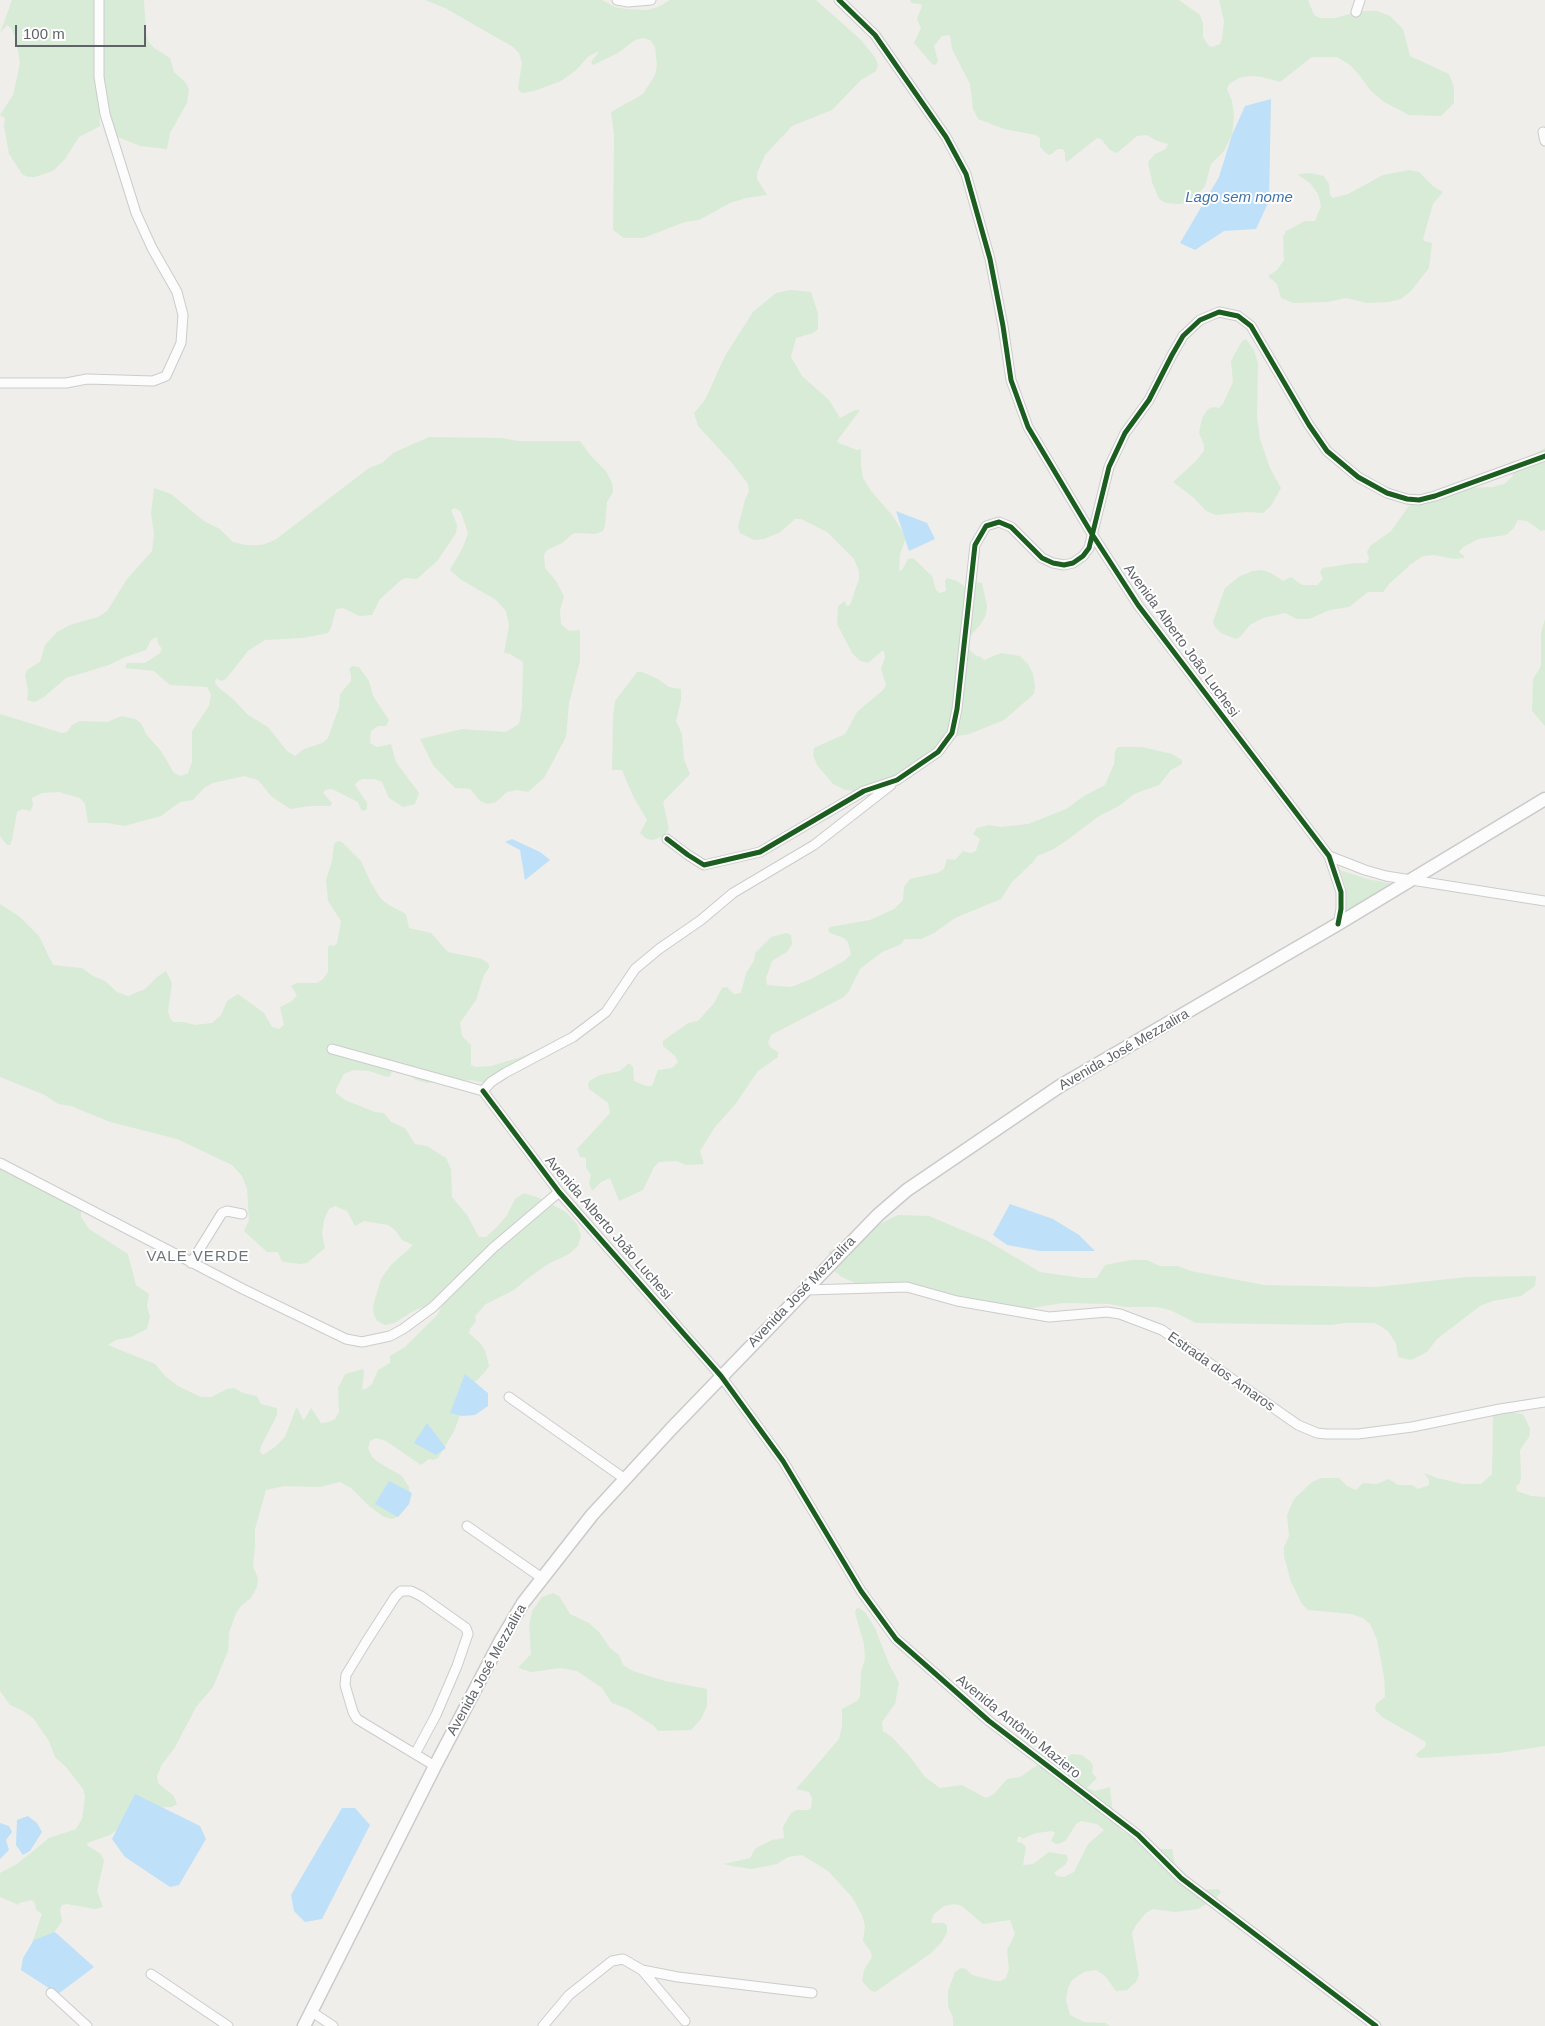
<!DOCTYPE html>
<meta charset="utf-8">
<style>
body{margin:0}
#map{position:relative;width:1545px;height:2026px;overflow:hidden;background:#efeeea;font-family:Helvetica,sans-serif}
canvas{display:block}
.scale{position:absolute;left:15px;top:25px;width:131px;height:22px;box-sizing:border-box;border:2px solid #5f6368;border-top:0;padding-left:6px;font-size:15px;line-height:18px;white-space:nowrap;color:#5f6368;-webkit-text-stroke:4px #fff;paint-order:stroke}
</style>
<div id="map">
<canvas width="1545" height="2026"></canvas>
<div class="scale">100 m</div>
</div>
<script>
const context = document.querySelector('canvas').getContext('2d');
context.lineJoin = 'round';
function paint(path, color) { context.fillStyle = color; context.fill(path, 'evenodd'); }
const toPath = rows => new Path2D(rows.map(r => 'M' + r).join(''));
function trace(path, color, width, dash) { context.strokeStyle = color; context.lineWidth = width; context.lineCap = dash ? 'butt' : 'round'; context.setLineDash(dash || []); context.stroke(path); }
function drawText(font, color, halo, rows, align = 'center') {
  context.font = font + ' Helvetica,sans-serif'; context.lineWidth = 4; context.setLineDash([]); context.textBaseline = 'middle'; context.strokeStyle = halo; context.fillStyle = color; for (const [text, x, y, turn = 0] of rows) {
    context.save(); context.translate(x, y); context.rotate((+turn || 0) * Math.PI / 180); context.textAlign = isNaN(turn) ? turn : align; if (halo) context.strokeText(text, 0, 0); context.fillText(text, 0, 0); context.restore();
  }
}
paint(toPath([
 [12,0,144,0,146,33,148,41,154,48,170,58,174,72,186,83,189,90,187,103,170,133,167,149,140,146,118,137,110,125,98,93,100,126,79,137,65,159,53,171,35,177,28,177,22,174,9,154,4,126,5,118,0,115,13,95,20,63,16,39,11,28,7,25,0,33],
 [425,0,602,0,615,7,626,9,647,10,658,7,670,0,816,0,860,39,875,57,878,65,876,71,861,80,832,110,792,126,765,155,757,173,757,179,767,195,746,198,730,203,699,220,685,222,643,238,624,238,613,230,614,135,611,112,643,94,655,75,657,66,655,47,650,40,643,38,635,40,618,53,593,65,591,62,599,52,597,52,588,57,575,71,561,81,534,91,523,93,519,91,518,88,522,63,519,53,513,47,445,8],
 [910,0,1179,0,1200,15,1203,24,1203,37,1208,45,1212,47,1220,44,1222,39,1224,21,1219,0,1308,0,1314,15,1320,18,1335,18,1361,11,1377,11,1390,16,1403,29,1410,56,1449,74,1454,87,1454,103,1441,116,1409,115,1384,102,1371,91,1360,76,1350,65,1337,57,1312,57,1280,82,1262,77,1250,76,1239,78,1229,84,1227,89,1232,101,1234,116,1232,135,1224,151,1211,164,1205,186,1193,200,1188,203,1178,204,1166,203,1159,199,1152,182,1148,162,1155,154,1166,149,1168,144,1155,140,1147,135,1137,136,1117,153,1110,150,1101,139,1097,138,1067,162,1065,160,1065,152,1063,149,1058,149,1050,155,1047,154,1040,147,1040,138,1036,135,1004,129,978,119,973,109,970,84,952,49,950,35,942,36,934,46,938,61,935,65,932,64,914,43,921,28,917,19,922,6,920,4,911,3],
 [1409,170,1419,172,1433,186,1443,192,1433,204,1423,239,1424,241,1432,243,1429,268,1411,291,1401,299,1389,302,1367,303,1346,298,1328,302,1293,303,1281,298,1277,284,1268,276,1277,270,1284,260,1283,237,1286,231,1305,221,1315,221,1321,206,1318,194,1310,183,1298,175,1300,174,1310,173,1324,176,1329,184,1330,195,1333,198,1348,194,1383,175],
 [790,290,811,292,818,314,818,329,813,333,796,338,791,357,802,376,829,400,840,418,855,410,860,410,837,441,839,443,857,450,861,449,861,465,863,478,871,491,892,515,906,537,900,555,899,571,902,570,908,559,913,558,932,576,936,590,940,593,946,591,945,581,947,578,957,581,967,588,977,582,982,583,987,606,986,615,980,625,960,648,958,653,969,649,975,655,981,657,984,660,1001,653,1020,656,1028,664,1033,674,1035,686,1034,694,1004,720,969,734,952,737,887,785,855,791,845,790,833,784,817,765,813,755,814,748,845,734,857,712,883,690,886,685,881,669,885,657,884,651,882,651,868,663,860,661,852,653,837,624,838,606,845,601,846,606,850,605,859,579,859,571,854,559,827,532,801,519,795,519,779,533,763,539,754,540,740,533,738,527,745,500,749,491,748,484,731,462,698,426,694,413,705,400,725,356,753,312,776,293],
 [1246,339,1254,350,1258,363,1257,416,1260,439,1270,468,1281,488,1271,506,1263,513,1246,512,1216,515,1206,511,1194,498,1173,482,1196,461,1204,451,1204,445,1199,433,1202,418,1208,409,1213,407,1219,408,1223,404,1233,382,1231,361,1242,341],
 [429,437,502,438,518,441,580,441,591,456,606,471,612,483,613,492,607,502,605,526,603,531,595,534,574,533,562,543,547,550,544,555,545,568,556,581,564,596,560,610,561,624,569,631,580,630,580,661,569,703,566,737,544,778,528,792,517,790,507,792,496,802,488,804,480,801,470,789,455,788,433,765,420,739,462,729,506,732,519,724,522,708,523,662,510,654,504,653,509,626,506,611,496,600,460,579,450,570,463,547,468,533,461,512,455,508,451,510,457,525,456,533,438,560,417,579,405,578,400,581,380,599,372,615,359,616,343,608,336,609,331,628,328,633,303,638,265,640,248,651,226,679,221,681,216,678,215,683,219,688,232,698,248,715,268,727,287,751,295,756,304,749,322,743,328,738,339,707,340,694,351,681,351,675,349,669,352,666,359,667,369,681,373,696,389,720,386,726,378,726,371,731,370,743,377,747,391,744,396,762,419,793,415,804,403,807,389,798,382,782,374,779,362,779,357,782,355,785,367,803,367,809,364,811,361,810,358,802,332,789,325,790,323,793,332,803,331,806,310,806,290,809,271,796,258,780,244,776,213,783,204,788,193,800,180,802,161,816,124,826,108,823,88,823,85,804,80,798,59,792,42,793,32,798,33,806,30,811,22,809,17,812,12,840,10,845,7,845,0,836,0,714,62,733,67,732,72,725,80,721,107,722,122,716,135,719,141,723,146,734,161,751,174,773,181,776,188,773,192,762,192,731,209,706,211,694,207,687,170,685,154,671,125,668,127,663,145,663,160,653,162,649,158,643,157,637,151,640,146,650,125,657,109,665,66,678,44,697,35,702,27,700,28,691,25,675,27,670,40,662,45,645,57,632,70,625,98,617,107,611,127,579,152,551,154,533,151,514,154,488,171,494,204,521,220,529,233,542,246,545,262,545,275,540,369,468,382,463,393,453],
 [1545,448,1545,530,1541,531,1527,521,1518,520,1513,529,1506,535,1478,539,1462,548,1459,552,1464,556,1464,558,1455,559,1434,555,1423,556,1411,564,1389,584,1383,592,1368,592,1349,607,1330,610,1309,619,1297,619,1285,613,1263,618,1250,625,1240,637,1236,639,1221,633,1215,627,1213,622,1225,588,1240,576,1253,571,1262,570,1271,573,1283,581,1291,577,1302,585,1317,585,1323,579,1320,572,1323,568,1355,563,1367,563,1369,558,1367,552,1370,546,1391,531,1411,503,1468,488,1492,487,1504,484,1512,477,1516,465],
 [1545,619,1545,726,1532,711,1533,679,1541,666,1541,633],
 [637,672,642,672,658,679,669,687,681,689,681,700,676,721,682,734,684,760,690,774,663,802,669,829,664,836,653,840,647,839,640,833,647,820,633,796,622,770,612,770,613,716,615,701],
 [1118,747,1142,747,1172,754,1182,760,1182,764,1171,770,1159,785,1134,794,1119,806,1099,816,1066,841,1052,850,1037,856,1034,861,1012,882,1001,899,955,918,934,933,921,939,905,939,900,945,882,952,860,969,849,991,844,997,771,1035,768,1043,771,1048,778,1052,778,1057,758,1071,734,1106,715,1127,700,1151,704,1164,686,1165,676,1161,659,1162,654,1167,643,1190,619,1201,610,1178,601,1182,592,1191,589,1183,591,1175,586,1168,586,1158,580,1157,577,1149,610,1113,608,1103,589,1089,588,1085,589,1081,600,1075,620,1071,629,1063,633,1067,634,1081,646,1086,652,1086,658,1070,672,1068,678,1062,675,1056,663,1046,663,1041,688,1023,698,1021,714,1003,722,988,727,987,734,994,741,993,746,973,754,961,755,953,771,937,787,933,791,935,792,944,787,952,772,961,766,978,767,985,791,987,811,979,844,961,851,954,848,942,844,938,830,933,828,930,830,927,870,920,894,909,903,900,904,887,910,879,937,873,944,869,947,859,955,860,963,851,971,853,976,851,980,839,973,834,977,828,989,825,1001,827,1028,824,1066,809,1084,796,1105,785,1114,764,1115,751],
 [338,841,342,842,361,861,371,883,381,899,389,905,406,914,409,928,431,933,448,952,482,959,489,964,489,968,484,975,476,1000,460,1023,462,1036,471,1045,471,1065,476,1067,491,1066,521,1057,548,1045,553,1045,485,1083,471,1080,427,1083,416,1080,403,1071,392,1071,390,1076,387,1077,369,1071,354,1070,344,1074,336,1089,336,1093,345,1100,375,1112,384,1113,391,1122,405,1128,415,1144,427,1146,446,1158,451,1169,452,1197,467,1215,479,1237,486,1237,498,1226,507,1215,515,1199,524,1193,539,1198,566,1212,577,1224,581,1236,578,1246,569,1254,548,1264,527,1279,514,1290,486,1304,475,1316,476,1321,470,1329,469,1333,479,1342,485,1350,489,1366,485,1372,472,1385,454,1431,438,1458,433,1460,429,1459,421,1465,386,1441,376,1438,370,1441,368,1448,372,1457,378,1462,402,1476,409,1487,410,1502,399,1516,392,1519,384,1517,369,1506,351,1488,340,1482,320,1487,284,1486,266,1490,255,1529,255,1545,253,1567,258,1578,257,1587,251,1598,241,1606,236,1613,229,1633,228,1651,213,1687,196,1707,174,1749,162,1764,157,1776,158,1783,174,1796,177,1804,172,1807,147,1808,110,1835,87,1843,88,1846,101,1854,104,1861,97,1891,103,1907,95,1909,67,1904,62,1905,60,1909,62,1921,49,1940,31,1946,42,1914,36,1910,35,1903,32,1900,19,1903,19,1905,0,1897,0,1873,17,1864,49,1838,76,1829,82,1819,85,1797,83,1789,66,1767,55,1757,49,1741,33,1718,23,1711,10,1705,0,1691,0,1166,40,1189,58,1191,81,1204,81,1217,89,1229,128,1254,136,1285,149,1294,147,1306,150,1317,147,1329,131,1337,116,1340,108,1345,155,1364,166,1377,178,1386,201,1397,211,1397,227,1389,234,1388,243,1393,257,1396,261,1404,277,1408,277,1415,261,1446,260,1452,263,1455,275,1447,285,1437,296,1408,298,1409,303,1420,306,1417,311,1408,321,1423,329,1422,335,1419,339,1412,338,1388,345,1374,363,1369,364,1372,362,1389,366,1389,372,1384,378,1370,390,1363,390,1356,405,1347,438,1314,442,1306,440,1301,434,1298,435,1305,417,1309,394,1323,385,1325,377,1321,374,1315,373,1306,381,1279,390,1266,413,1245,402,1240,395,1230,388,1225,364,1221,355,1226,347,1211,335,1206,329,1209,324,1220,322,1234,325,1248,307,1263,300,1264,284,1262,281,1260,278,1252,267,1252,244,1231,249,1220,247,1189,242,1176,232,1165,177,1139,110,1122,71,1106,58,1104,45,1095,0,1077,0,904,20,917,39,936,53,965,82,968,93,976,105,981,117,992,128,996,145,989,157,977,166,971,172,983,168,1011,170,1018,173,1022,184,1022,195,1025,212,1023,221,1015,227,1001,238,994,264,1013,272,1027,279,1029,284,1025,280,1007,292,1001,297,995,291,986,297,983,317,983,323,979,328,972,328,947,330,945,334,946,337,943,341,921,328,901,326,880,332,861,334,844],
 [1340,870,1367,879,1394,884,1345,912,1346,888],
 [898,1215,929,1216,986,1240,1040,1272,1082,1278,1097,1278,1105,1265,1131,1260,1147,1260,1160,1266,1178,1266,1191,1271,1264,1285,1376,1287,1467,1277,1536,1276,1535,1286,1521,1296,1493,1301,1480,1306,1437,1339,1427,1352,1411,1360,1398,1357,1396,1344,1388,1331,1375,1323,1344,1323,1331,1325,1196,1323,1170,1310,1157,1307,1125,1307,1110,1304,1063,1303,1032,1308,985,1308,917,1286,871,1285,855,1283,842,1277,829,1267,829,1251,845,1246,871,1228],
 [1504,1411,1523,1414,1530,1429,1529,1437,1520,1450,1521,1476,1520,1483,1516,1486,1517,1491,1531,1496,1545,1497,1545,1746,1499,1753,1420,1758,1415,1755,1425,1747,1426,1742,1382,1717,1375,1710,1376,1704,1385,1697,1384,1677,1377,1640,1370,1624,1363,1618,1351,1614,1308,1610,1302,1604,1291,1582,1284,1556,1284,1547,1289,1536,1287,1515,1294,1499,1312,1482,1321,1478,1339,1478,1347,1486,1356,1490,1363,1483,1377,1484,1389,1479,1398,1485,1412,1485,1418,1489,1429,1485,1429,1480,1424,1473,1437,1478,1463,1484,1481,1484,1492,1474,1493,1414],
 [553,1593,559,1596,570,1614,589,1623,599,1632,610,1648,619,1655,623,1665,633,1671,665,1681,707,1689,707,1706,701,1719,691,1730,658,1731,654,1726,628,1709,612,1703,602,1688,577,1671,560,1668,532,1672,518,1668,531,1654,529,1626,532,1611,542,1597],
 [859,1608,865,1612,875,1628,889,1664,899,1683,895,1704,882,1722,883,1731,892,1737,911,1758,925,1777,940,1788,962,1785,986,1798,994,1794,1007,1779,1020,1777,1036,1766,1057,1763,1072,1754,1082,1755,1091,1762,1093,1766,1092,1773,1097,1778,1087,1788,1095,1791,1110,1787,1112,1808,1122,1831,1154,1849,1172,1849,1175,1864,1185,1873,1192,1887,1200,1890,1218,1889,1221,1892,1215,1899,1198,1909,1175,1912,1153,1909,1146,1913,1136,1925,1132,1933,1139,1975,1136,1982,1127,1990,1116,1991,1105,1976,1096,1970,1084,1972,1072,1980,1068,1988,1066,2000,1070,2015,1084,2022,1106,2023,1110,2026,953,2026,953,2018,948,2006,948,1991,955,1972,961,1968,966,1969,972,1975,995,1981,1001,1981,1006,1978,1009,1969,1007,1950,1015,1934,1010,1920,983,1924,962,1906,954,1904,944,1906,934,1914,931,1921,932,1923,944,1923,947,1926,947,1933,941,1943,930,1954,875,1992,870,1990,862,1981,864,1970,872,1957,871,1952,863,1941,865,1926,862,1915,852,1897,828,1871,802,1855,788,1857,777,1864,752,1869,732,1866,724,1864,750,1858,755,1849,760,1846,772,1840,784,1838,783,1827,791,1813,796,1810,808,1810,811,1808,812,1798,809,1792,796,1789,839,1739,842,1726,842,1709,857,1701,860,1697,861,1672,865,1659,864,1644,855,1613,856,1609],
 [1081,1821,1097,1824,1104,1830,1088,1844,1074,1872,1064,1877,1057,1876,1054,1873,1066,1864,1068,1859,1067,1855,1049,1852,1033,1864,1023,1865,1026,1847,1022,1843,1017,1842,1018,1837,1022,1837,1022,1839,1036,1833,1052,1831,1055,1833,1051,1841,1056,1844,1061,1843,1066,1840,1076,1824]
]), '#d8ebd6');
paint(toPath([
 [1271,99,1269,201,1256,229,1224,231,1195,250,1180,243,1219,177,1232,135,1245,106],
 [896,511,927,523,935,539,909,551],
 [512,839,540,852,550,860,525,880,520,850,505,842],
 [1010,1204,1053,1219,1079,1235,1095,1251,1040,1251,1007,1245,993,1235],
 [465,1374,488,1393,488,1406,475,1415,462,1416,450,1413],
 [427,1423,446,1448,436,1455,414,1443],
 [389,1481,412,1493,409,1504,398,1517,375,1504],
 [135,1794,200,1826,206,1839,179,1885,170,1887,125,1857,112,1839],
 [342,1808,355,1808,370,1825,322,1919,305,1922,294,1911,291,1895],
 [28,1816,37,1823,42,1832,30,1851,23,1855,16,1845,17,1820],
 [0,1823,9,1826,12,1832,6,1840,9,1850,0,1859],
 [55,1932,94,1967,58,1994,21,1970,23,1958,34,1940]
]), '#bfe0f9');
const street = toPath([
 [617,0,628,2,651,0],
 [839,0,875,35,946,137,966,174,990,259,1003,326,1011,380,1028,427,1092,534,1138,605,1329,856,1341,892,1341,909,1338,924],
 [1356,12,1360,0],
 [1543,132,1545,141],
 [0,383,66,383,87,379,153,381,166,376,181,343,183,315,177,292,152,248,136,213,105,114,99,77,99,0],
 [667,839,688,855,704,865,760,852,864,791,897,780,938,752,952,733,957,709,975,545,986,526,999,522,1011,527,1042,558,1053,563,1064,565,1073,563,1083,556,1089,548,1109,467,1125,433,1149,400,1172,355,1183,336,1200,320,1219,312,1238,316,1251,326,1309,425,1327,451,1358,477,1387,493,1407,499,1419,500,1435,496,1545,456],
 [1329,856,1365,870,1386,876,1545,901],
 [332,1049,483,1091],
 [483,1091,559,1192,721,1376,783,1461,861,1591,896,1639,989,1721,1138,1835,1181,1878,1376,2026],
 [483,1091,491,1082,505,1073,573,1037,606,1012,635,969,659,949,701,920,733,893,814,845,891,785],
 [0,1163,243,1289,346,1339,362,1342,390,1336,403,1329,433,1307,493,1248,559,1192],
 [191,1263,222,1213,227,1211,242,1214],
 [806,1290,907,1287,957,1301,1049,1317,1107,1312,1120,1314,1162,1330,1298,1425,1317,1433,1326,1434,1358,1434,1412,1427,1500,1409,1545,1402],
 [509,1397,625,1479],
 [467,1526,542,1578],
 [415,1754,436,1715,457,1666,468,1634,466,1628,421,1596,411,1591,401,1591,395,1597,366,1642,346,1675,345,1685,353,1712,357,1719,415,1754,435,1766],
 [642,1970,678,1977,812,1993],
 [151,1974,228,2026],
 [51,1993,87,2026],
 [312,2012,333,2026],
 [543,2026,569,1995,612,1961,623,1959,642,1970,685,2021]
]);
const secondary = toPath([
 [304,2026,435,1766,501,1640,523,1603,592,1515,672,1428,878,1215,907,1190,1060,1086,1338,924,1545,799]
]);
trace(street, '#cbcccc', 11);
trace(secondary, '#cacacb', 15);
trace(street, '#fdfcfc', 9);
trace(secondary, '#fdfcfc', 12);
trace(toPath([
 [839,0,875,35,946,137,966,174,990,259,1003,326,1011,380,1028,427,1092,534,1138,605,1329,856,1341,892,1341,909,1338,924],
 [667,839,688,855,704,865,760,852,864,791,897,780,938,752,952,733,957,709,975,545,986,526,999,522,1011,527,1042,558,1053,563,1064,565,1073,563,1083,556,1089,548,1109,467,1125,433,1149,400,1172,355,1183,336,1200,320,1219,312,1238,316,1251,326,1309,425,1327,451,1358,477,1387,493,1407,499,1419,500,1435,496,1545,456],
 [483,1091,559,1192,721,1376,783,1461,861,1591,896,1639,989,1721,1138,1835,1181,1878,1376,2026]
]), '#1b5e20', 5);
drawText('14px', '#5f6368', '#fff', [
 ["Avenida Alberto João Luchesi",1181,641,54],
 ["Avenida José Mezzalira",1124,1050,-30],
 ["Avenida Alberto João Luchesi",608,1228,49],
 ["Avenida José Mezzalira",802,1292,-46],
 ["Estrada dos Amaros",1221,1372,35],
 ["Avenida José Mezzalira",487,1670,-61],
 ["Avenida Antônio Maziero",1018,1727,39]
]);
drawText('italic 15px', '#4174aa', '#fff', [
 ["Lago sem nome",1239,198]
]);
context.letterSpacing = '1px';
drawText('15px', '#70757a', '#fff', [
 ["VALE VERDE",198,1257]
]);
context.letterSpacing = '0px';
</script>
